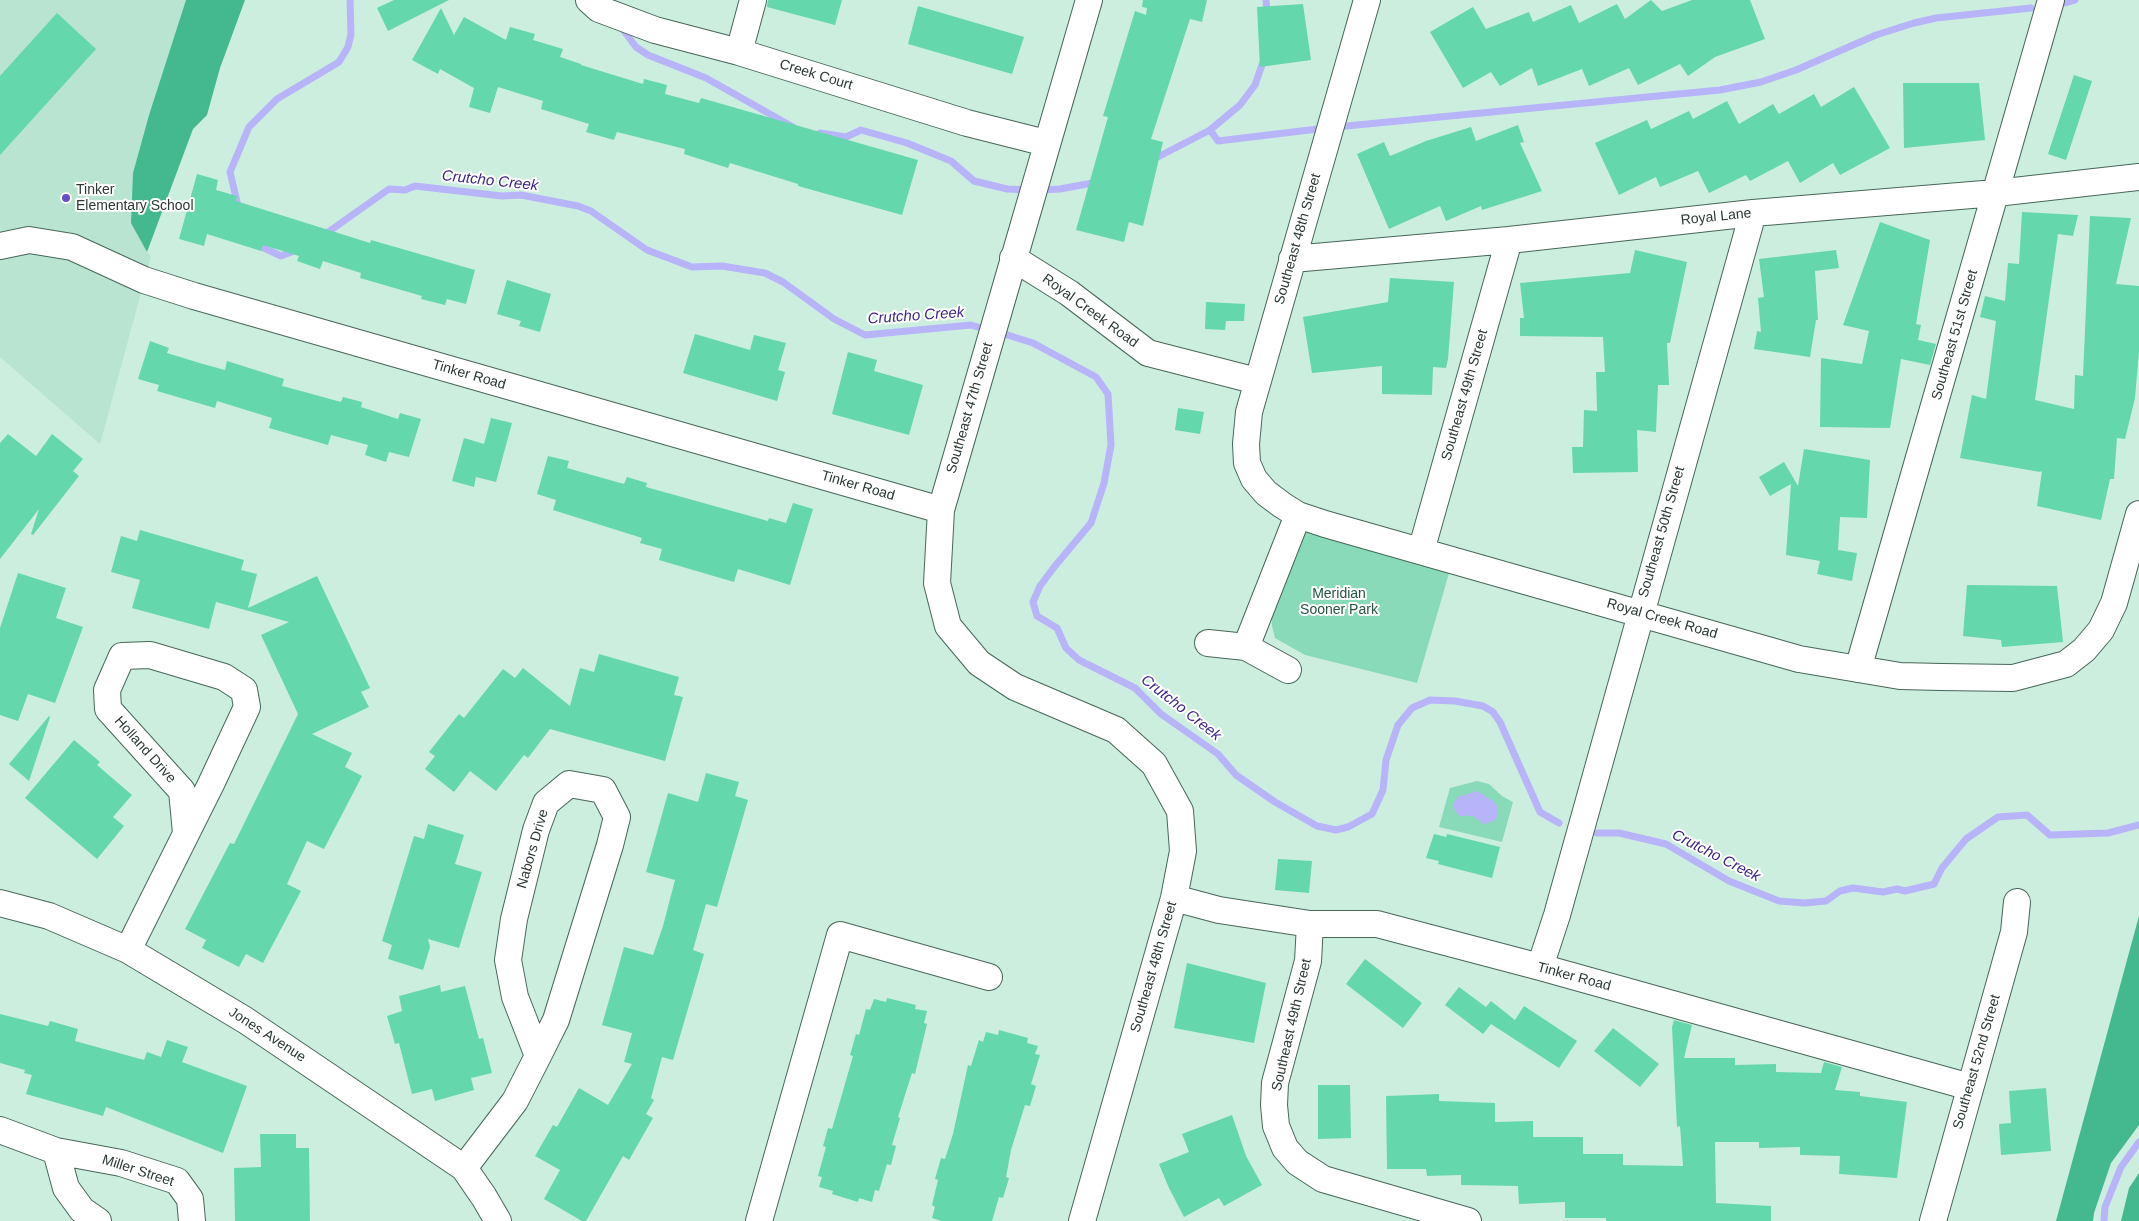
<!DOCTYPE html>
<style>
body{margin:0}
canvas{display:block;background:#cbeede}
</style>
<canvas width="2139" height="1221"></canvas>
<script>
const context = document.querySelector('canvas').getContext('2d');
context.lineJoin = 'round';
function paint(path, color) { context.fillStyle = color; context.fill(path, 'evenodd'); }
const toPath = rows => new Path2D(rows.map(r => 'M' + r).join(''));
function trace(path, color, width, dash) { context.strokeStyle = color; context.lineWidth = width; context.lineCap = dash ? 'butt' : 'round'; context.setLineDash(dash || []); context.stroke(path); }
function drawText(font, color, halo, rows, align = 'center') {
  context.font = font + ' Helvetica,sans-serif'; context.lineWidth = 4; context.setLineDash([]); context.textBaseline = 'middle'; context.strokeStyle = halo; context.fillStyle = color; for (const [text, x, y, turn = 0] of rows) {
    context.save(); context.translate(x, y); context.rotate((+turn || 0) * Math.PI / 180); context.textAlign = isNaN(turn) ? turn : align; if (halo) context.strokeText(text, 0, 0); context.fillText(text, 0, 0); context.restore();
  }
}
paint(toPath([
 [0,0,186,0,149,115,133,173,147,252,151,256,100,444,0,357]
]), '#b9e4d1');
paint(toPath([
 [1308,531,1450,570,1417,683,1305,655,1275,638,1272,626,1272,613,1300,538],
 [1477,781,1489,784,1502,796,1513,802,1502,842,1439,827,1450,788]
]), '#88dab8');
paint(toPath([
 [186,0,245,0,220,68,207,115,193,129,147,252,131,223,133,173,149,115],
 [2139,916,2139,1125,2111,1163,2094,1213,2093,1221,2056,1221],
 [2139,1173,2139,1221,2121,1221,2129,1188]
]), '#44b990');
paint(toPath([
 [1477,791,1493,801,1498,807,1498,816,1494,821,1484,824,1473,816,1460,816,1455,811,1453,804,1458,797]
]), '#b8b4fa');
trace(toPath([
 [1266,0,1267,15],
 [2060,4,2075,0],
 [621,27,636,47,648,55,706,78,793,127],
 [1336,127,1720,90,1761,82,1796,70,1876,35,1914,23,1936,18,2031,8],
 [1210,130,1218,141,1326,128],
 [820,133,846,137,861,130,907,143,951,161,974,181,1007,189,1029,190],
 [1152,160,1210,130,1240,105,1255,85,1264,59],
 [1040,190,1060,189,1098,182],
 [239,210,230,172,249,127,277,99,339,62,348,47,351,34,350,0],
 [324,235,389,189,405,190,415,186,502,196,521,195,578,206,591,211,647,250,692,267,722,266,765,273,783,282,834,319,865,335,971,325,988,330],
 [257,240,262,247,281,256,299,249],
 [998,332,1033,343,1096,377,1108,394,1111,445,1104,483,1091,523,1055,566,1040,586,1033,602,1037,616,1057,628,1066,648,1079,660,1135,688,1161,714,1218,754,1236,775,1275,802,1317,826,1336,830,1348,827,1372,814,1383,790,1386,760,1398,725,1412,708,1430,700,1455,701,1483,706,1493,712,1500,722,1540,812,1559,823],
 [1597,833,1619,833,1666,844,1729,881,1779,901,1805,903,1826,901,1840,891,1853,888,1883,892,1897,889,1905,891,1934,884,1942,868,1966,839,1998,817,2027,815,2050,835,2108,833,2139,825],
 [2104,1221,2105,1207,2121,1167,2139,1142]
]), '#b8b4fa', 7);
paint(toPath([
 [394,0,449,0,388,31,377,8],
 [768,0,842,0,835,25,767,7],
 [1143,0,1207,0,1202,22,1190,19,1151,139,1163,142,1143,226,1129,222,1124,242,1076,230,1108,117,1103,116,1135,11,1146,15,1147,8,1142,7],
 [1651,0,1662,11,1692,0,1750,0,1765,39,1715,57,1688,76,1680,64,1638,85,1629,68,1589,86,1582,69,1538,86,1532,68,1500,86,1491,72,1463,88,1430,32,1473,7,1486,29,1529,12,1533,22,1571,5,1579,23,1617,4,1625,19],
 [1303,4,1311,60,1260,67,1257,7],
 [918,6,1024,37,1012,74,908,44],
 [441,8,454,35,464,17,506,40,510,27,535,34,533,40,563,49,560,57,581,64,581,65,643,84,644,79,667,85,665,94,699,103,701,98,918,160,902,215,798,186,798,184,730,163,728,168,684,154,685,149,617,132,614,140,586,132,589,124,541,109,543,101,498,87,490,113,469,107,474,88,440,69,438,74,412,60],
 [57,13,96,49,0,155,0,76],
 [2074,75,2092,81,2066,160,2048,154],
 [1903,83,1979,83,1985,140,1904,148],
 [1854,87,1890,148,1840,175,1833,163,1800,183,1788,161,1750,181,1746,175,1709,193,1698,171,1660,187,1656,177,1619,195,1595,143,1647,120,1651,129,1689,111,1693,119,1727,101,1739,124,1773,104,1779,114,1814,94,1821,107],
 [1518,125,1524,142,1520,143,1542,191,1482,210,1481,206,1446,221,1440,206,1389,229,1357,154,1384,142,1390,156,1426,141,1471,127,1476,141],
 [197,174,218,180,216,190,237,196,236,201,370,243,371,240,475,270,466,304,447,299,445,305,421,299,422,296,360,278,361,273,323,261,320,269,297,261,299,256,263,245,261,251,207,234,204,246,179,239],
 [2022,212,2078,215,2073,236,2058,234,2035,400,2074,409,2075,375,2083,376,2090,216,2131,218,2116,284,2139,286,2139,351,2135,398,2125,439,2117,438,2114,479,2110,479,2101,520,2037,506,2042,471,2040,472,1960,458,1972,395,1986,399,1996,321,1980,317,1985,296,2005,301,2008,263,2019,264],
 [1880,222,1930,240,1916,324,1921,325,1918,340,1936,344,1930,365,1901,359,1890,428,1820,427,1821,358,1862,364,1869,331,1843,325],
 [1635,250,1687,262,1670,343,1667,343,1669,385,1658,385,1656,432,1637,430,1638,472,1573,473,1572,447,1583,447,1584,410,1597,411,1596,372,1605,372,1603,337,1520,336,1520,318,1524,318,1520,283,1630,273],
 [1836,250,1839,268,1815,271,1818,320,1816,320,1810,357,1754,349,1757,331,1761,332,1758,298,1764,297,1759,259],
 [1390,278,1454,282,1448,359,1446,368,1433,367,1432,395,1382,394,1382,366,1312,373,1303,317,1388,302],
 [507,280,551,294,540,332,519,326,521,321,497,314],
 [1206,302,1245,304,1244,321,1226,321,1225,330,1205,329],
 [695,334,750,350,754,335,786,343,778,370,785,372,777,401,683,373],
 [150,341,169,348,167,353,203,364,225,370,227,361,284,379,282,386,301,391,341,402,343,397,362,402,361,407,398,419,400,413,421,419,409,457,389,452,386,462,365,455,368,445,331,435,328,445,269,428,272,418,217,401,215,408,157,391,159,385,138,379],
 [848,352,877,360,874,371,923,385,909,435,832,414],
 [1178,408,1204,412,1200,434,1175,430],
 [491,418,512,423,496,482,476,477,474,487,452,481,464,438,484,444],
 [8,434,36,456,52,434,83,459,73,471,79,476,33,535,31,534,39,509,0,559,0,443],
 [1804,449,1870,460,1867,518,1840,517,1838,550,1857,553,1852,581,1817,574,1820,561,1786,555,1791,484,1770,496,1759,477,1784,462,1798,486],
 [548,456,569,461,567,468,624,484,627,477,647,483,646,487,768,521,769,518,786,523,793,503,813,509,790,585,738,569,734,582,659,560,662,549,640,543,642,538,553,510,556,500,537,494],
 [140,530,244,560,241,570,257,574,248,608,317,576,370,688,361,692,369,707,312,734,352,753,345,767,362,776,324,849,307,841,287,884,301,891,263,963,246,954,239,967,202,948,206,940,185,929,230,843,234,844,298,714,261,635,289,622,216,602,209,629,132,608,140,580,111,572,121,536,137,541],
 [18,573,66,588,56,618,83,627,55,703,28,694,18,721,0,715,0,628],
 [1967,585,2057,586,2063,642,2002,647,2001,640,1963,636],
 [599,654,679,677,674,695,683,697,665,761,550,729,528,758,524,755,496,791,470,771,454,792,425,769,435,756,429,752,459,714,464,718,503,669,515,678,523,668,570,706,580,668,594,672],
 [49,716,50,717,29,781,9,764],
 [74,740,100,762,97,765,132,795,113,817,124,826,97,859,25,798],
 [706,773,739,782,735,796,748,800,717,907,706,904,693,950,704,954,673,1060,662,1057,651,1098,654,1100,646,1114,653,1118,629,1160,623,1156,586,1221,582,1221,544,1199,560,1170,535,1156,553,1125,557,1127,579,1088,608,1105,632,1064,624,1062,632,1033,602,1025,624,947,653,955,663,926,675,880,646,872,668,793,698,802],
 [428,824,464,835,455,864,482,872,459,948,428,939,430,947,423,970,388,959,392,945,382,941,414,836,424,839],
 [1434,834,1446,837,1447,834,1500,847,1492,878,1438,864,1439,861,1426,858],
 [1278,859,1312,861,1309,893,1275,890],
 [1365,959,1422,1003,1403,1028,1346,984],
 [1187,963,1266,983,1254,1043,1174,1028],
 [440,985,441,992,465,986,479,1039,483,1038,492,1073,471,1078,474,1090,435,1101,432,1089,412,1094,399,1043,395,1044,387,1016,402,1011,399,996],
 [1459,987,1486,1007,1491,1001,1515,1020,1524,1006,1577,1041,1559,1068,1491,1024,1483,1034,1445,1005],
 [887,998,916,1005,915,1009,927,1011,924,1023,927,1024,915,1074,912,1073,898,1117,900,1118,892,1145,896,1146,891,1165,887,1164,879,1191,875,1190,872,1202,859,1198,858,1202,832,1194,833,1191,819,1187,822,1177,818,1176,826,1147,823,1146,828,1128,832,1129,853,1056,850,1055,856,1034,859,1035,866,1009,870,1010,874,999,886,1002],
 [0,1014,48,1026,50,1021,78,1029,75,1041,144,1060,147,1052,161,1057,167,1040,188,1047,182,1062,247,1086,223,1153,106,1107,103,1116,26,1094,32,1075,24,1073,25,1070,0,1063],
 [1674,1020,1692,1025,1684,1058,1735,1058,1735,1065,1776,1064,1776,1072,1821,1073,1824,1062,1842,1067,1835,1090,1860,1092,1860,1096,1907,1102,1897,1178,1839,1174,1840,1156,1800,1155,1800,1147,1759,1148,1759,1142,1715,1142,1716,1203,1771,1206,1771,1221,1606,1221,1606,1218,1565,1218,1565,1202,1519,1204,1518,1186,1461,1185,1461,1175,1427,1176,1426,1169,1387,1169,1386,1096,1439,1094,1439,1101,1495,1103,1495,1122,1533,1121,1533,1137,1583,1137,1583,1154,1623,1154,1623,1165,1683,1166,1680,1126,1677,1127,1672,1027],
 [1613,1028,1659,1064,1640,1087,1594,1051],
 [999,1030,1028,1038,1027,1043,1038,1046,1035,1054,1040,1055,1031,1084,1036,1086,1030,1106,1025,1105,1011,1150,1006,1177,1009,1178,1003,1198,999,1197,992,1221,942,1221,932,1218,935,1207,932,1205,938,1180,935,1179,941,1158,945,1159,953,1134,968,1065,971,1066,979,1040,983,1042,986,1032,998,1035],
 [1318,1085,1350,1085,1351,1138,1318,1139],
 [2046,1088,2051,1151,2001,1155,1999,1124,2011,1123,2009,1091],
 [1232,1115,1246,1156,1262,1185,1224,1206,1219,1198,1184,1217,1169,1188,1159,1164,1189,1152,1182,1134],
 [260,1134,296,1134,296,1148,309,1148,310,1221,235,1221,234,1168,261,1167]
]), '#65d7ac');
const minor = toPath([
 [589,0,599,9,655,30,739,52,967,123,1046,143],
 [1367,0,1249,412,1246,444,1247,463,1254,479,1266,493,1282,505,1298,515,1325,524,1799,659,1900,676,1941,677,2013,678,2066,664,2084,650,2101,630,2114,603,2139,514],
 [739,52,753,0],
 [0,246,29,240,72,247,144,280,194,296,941,510],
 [1013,258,1069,293,1148,353,1257,381],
 [1292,259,1509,240,1753,213,1996,193,2139,177],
 [1421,551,1509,240],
 [1208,643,1246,647,1288,670],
 [1246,647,1298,515],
 [1858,669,2051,0],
 [1174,898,1219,910,1310,924,1377,924,1540,967,1970,1087],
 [0,903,49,916,128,950,245,1020,464,1168,484,1197,498,1221],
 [1310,924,1308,961,1275,1083,1274,1105,1276,1126,1285,1148,1297,1162,1323,1179,1468,1221],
 [128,950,211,784,247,707,244,690,224,677,150,655,122,656,107,690,108,709,182,791,186,833],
 [1540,967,1557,915,1753,213],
 [0,1130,56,1151,121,1163,177,1181,190,1199,192,1221],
 [56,1151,66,1188,82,1210,98,1221],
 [464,1168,515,1101,538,1056,556,1020,610,845,617,817,603,790,569,784,546,803,536,830,514,919,508,960,515,997,538,1056],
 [759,1221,840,935,989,977],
 [1082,1221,1174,898,1183,851,1180,811,1154,764,1116,730,1015,687,979,663,948,626,937,583,941,510,1089,0],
 [1933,1221,2014,932,2017,902]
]);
trace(minor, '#476759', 28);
trace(minor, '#fff', 26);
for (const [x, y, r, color] of [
 [66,198,5,"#654fc8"]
]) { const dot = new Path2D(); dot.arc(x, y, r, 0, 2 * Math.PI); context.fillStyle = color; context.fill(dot); trace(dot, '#fff', 2); }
drawText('14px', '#2b3932', '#fff', [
 ["Creek Court",816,75,17],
 ["Royal Lane",1716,217,-6],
 ["Southeast 48th Street",1298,239,-74],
 ["Royal Creek Road",1090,311,36],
 ["Southeast 51st Street",1955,335,-74],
 ["Tinker Road",469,375,16],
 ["Southeast 49th Street",1465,395,-74],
 ["Southeast 47th Street",970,408,-74],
 ["Tinker Road",858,486,16],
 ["Southeast 50th Street",1662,532,-74],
 ["Royal Creek Road",1662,619,16],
 ["Holland Drive",145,750,48],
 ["Nabors Drive",533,849,-74],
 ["Southeast 48th Street",1154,967,-74],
 ["Tinker Road",1574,977,15],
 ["Southeast 49th Street",1292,1025,-77],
 ["Jones Avenue",267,1035,33],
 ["Southeast 52nd Street",1977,1062,-74],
 ["Miller Street",138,1171,18]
]);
drawText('14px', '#2b3932', '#fff', [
 ["Tinker",76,190],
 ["Elementary School",76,206]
], 'left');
drawText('14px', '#245442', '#fff', [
 ["Meridian",1339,594],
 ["Sooner Park",1339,610]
]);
drawText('italic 15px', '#3c2587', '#fff', [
 ["Crutcho Creek",490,181,6],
 ["Crutcho Creek",916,316,-4],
 ["Crutcho Creek",1181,708,38],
 ["Crutcho Creek",1716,856,27]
]);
</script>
